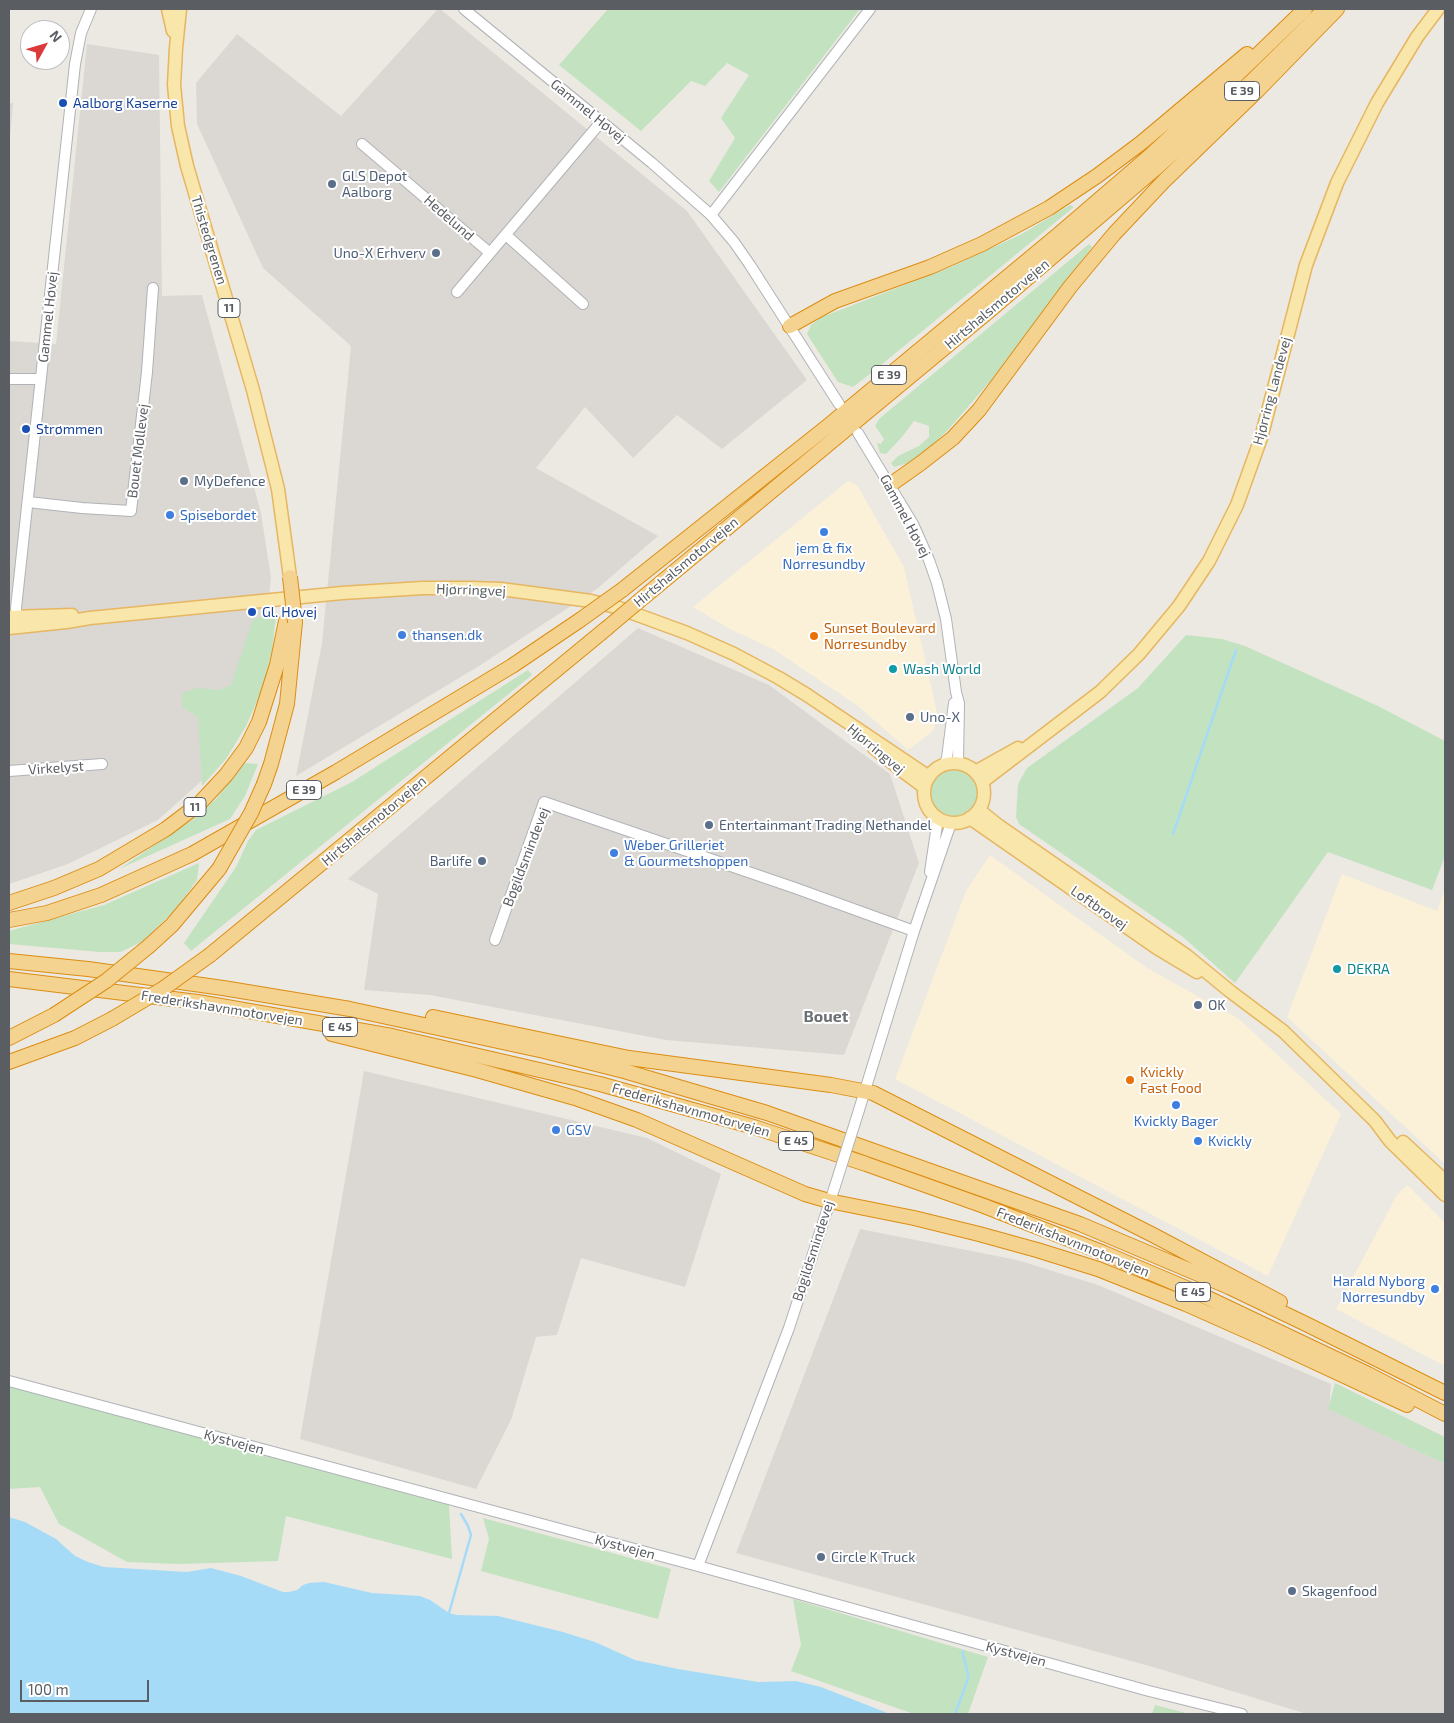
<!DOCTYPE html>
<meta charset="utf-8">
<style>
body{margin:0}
#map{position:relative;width:1454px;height:1723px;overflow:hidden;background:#ece9e2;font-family:"Exo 2",sans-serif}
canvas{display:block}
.frame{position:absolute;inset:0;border:10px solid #5a5e62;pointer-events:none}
.north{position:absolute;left:20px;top:20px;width:50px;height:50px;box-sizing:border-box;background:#fff;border:1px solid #bdbfc0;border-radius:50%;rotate:51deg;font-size:14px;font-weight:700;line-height:20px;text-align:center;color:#5a5e62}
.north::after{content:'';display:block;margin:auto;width:18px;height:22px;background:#db393a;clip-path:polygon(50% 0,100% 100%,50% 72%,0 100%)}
.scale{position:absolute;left:20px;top:1680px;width:129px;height:22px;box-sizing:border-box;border:2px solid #5a5e62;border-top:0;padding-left:6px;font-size:15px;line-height:18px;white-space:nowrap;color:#5a5e62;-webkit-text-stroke:4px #fff;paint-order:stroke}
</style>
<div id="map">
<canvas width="1454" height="1723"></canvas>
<div class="frame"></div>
<div class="north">N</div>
<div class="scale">100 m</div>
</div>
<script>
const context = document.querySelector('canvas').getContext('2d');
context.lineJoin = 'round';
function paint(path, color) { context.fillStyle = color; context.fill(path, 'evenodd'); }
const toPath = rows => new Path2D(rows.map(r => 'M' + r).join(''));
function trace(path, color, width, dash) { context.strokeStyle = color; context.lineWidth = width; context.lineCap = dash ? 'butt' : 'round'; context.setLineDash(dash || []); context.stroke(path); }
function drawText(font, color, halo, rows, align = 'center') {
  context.font = font + ' "Exo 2",sans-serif'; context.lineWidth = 4; context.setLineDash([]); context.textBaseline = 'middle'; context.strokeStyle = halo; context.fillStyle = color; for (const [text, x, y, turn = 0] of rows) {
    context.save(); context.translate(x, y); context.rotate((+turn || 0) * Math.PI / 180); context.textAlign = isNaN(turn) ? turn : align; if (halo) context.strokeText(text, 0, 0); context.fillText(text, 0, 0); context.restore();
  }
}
paint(toPath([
 [848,481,857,485,904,567,938,717,933,731,908,750,858,706,773,649,730,629,693,607],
 [990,855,1147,968,1239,1019,1341,1114,1268,1276,895,1079,966,891],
 [1342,874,1437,911,1445,889,1445,1164,1287,1017],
 [1407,1185,1445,1223,1445,1366,1336,1309,1397,1195]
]), '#fbf0d8');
paint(toPath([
 [438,9,440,9,687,211,807,380,722,449,677,415,633,458,585,407,536,468,658,536,597,589,479,666,296,776,322,643,351,346,263,268,197,124,196,83,237,34,341,116],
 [87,44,159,55,162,296,202,295,261,513,271,578,265,635,206,777,158,820,68,864,9,884,9,341,56,344],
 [9,103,13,103,9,150],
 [638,628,769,685,890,774,919,863,844,1055,666,1040,430,995,364,990,378,894,348,879],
 [364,1071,647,1138,721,1174,685,1287,581,1258,557,1335,536,1337,511,1420,476,1489,300,1439],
 [860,1229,1017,1260,1098,1285,1331,1384,1329,1409,1445,1464,1445,1714,1307,1714,1153,1667,736,1553]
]), '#dbd8d4');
paint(toPath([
 [608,9,860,9,719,192,709,181,735,138,721,118,749,75,727,63,705,86,691,81,641,131,559,65],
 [1070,205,1074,207,870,374,853,387,838,382,807,334,811,325,822,317,951,267,1022,234],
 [1089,244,1092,247,992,379,948,430,924,453,905,464,894,467,891,463,898,456,919,446,929,437,929,426,914,421,902,437,886,454,880,453,877,443,881,444,884,439,875,426,879,419],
 [276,615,272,652,262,690,246,726,226,759,202,786,198,717,182,707,182,693,197,688,219,690,231,685,253,619],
 [1186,635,1222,639,1245,646,1378,706,1445,741,1445,856,1432,890,1328,852,1235,983,1183,937,1019,824,1016,817,1018,784,1027,768,1138,688],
 [528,670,532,675,191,951,184,943,236,867,248,841,256,830,352,782],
 [244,763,258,764,245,796,230,819,119,869,195,818,216,799],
 '931 793a23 23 0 1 1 46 0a23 23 0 1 1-46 0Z',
 [199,863,197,880,176,909,143,941,121,952,100,952,9,944,9,931,104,905],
 [1335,1383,1445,1437,1445,1464,1328,1409],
 [9,1386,449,1505,452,1559,286,1516,278,1561,179,1564,127,1562,59,1524,40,1487,9,1489],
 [483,1518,671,1569,658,1619,481,1571,489,1539],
 [793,1599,988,1657,968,1714,914,1714,791,1671,801,1645],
 [1155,1705,1190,1714,1152,1714]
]), '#c3e2c0');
paint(toPath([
 [9,1517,25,1522,56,1539,75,1556,88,1562,104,1567,187,1572,211,1568,241,1576,283,1592,289,1592,297,1590,303,1585,309,1583,324,1582,372,1593,420,1596,430,1600,449,1613,457,1615,498,1616,563,1632,595,1642,635,1660,678,1669,758,1682,796,1681,821,1687,890,1714,9,1714]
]), '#a6dbf8');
trace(toPath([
 [1173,834,1236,650],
 [449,1613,471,1535,468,1526,461,1514],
 [955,1714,968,1679,968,1673,963,1655,963,1651]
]), '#a6dbf8', 2.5);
const minor = toPath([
 [464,9,652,163,711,215,734,242,750,265,839,404],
 [362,144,490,253],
 [711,215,870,9],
 [506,235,583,304],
 [457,292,601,122],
 [9,379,41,379],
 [858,433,913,524,929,560,937,583,946,619,956,692,959,703,958,763],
 [28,502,82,508,131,511,147,372,153,288],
 [17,624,16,608,75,64,81,33,91,9],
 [944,765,947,758,954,703],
 [9,771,102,764],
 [930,872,938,818],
 [495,940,544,802,795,888,914,931],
 [859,1110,914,931,951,823],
 [9,1381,698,1566,1149,1691,1242,1714],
 [698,1566,789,1328,835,1186]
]);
const major = toPath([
 [168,9,173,31],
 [180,9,176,48,174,85,178,126,187,166,253,390,278,489,290,577],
 [9,617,72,615],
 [9,628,66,622,90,618,342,593,423,588,471,588,501,589,591,601,616,607,687,633,734,654,779,678,807,695,929,777],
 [874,748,901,770,924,787],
 '924 793a30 30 0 1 1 60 0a30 30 0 1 1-60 0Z',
 [975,772,1018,748],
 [982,782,1100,692,1139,654,1179,606,1209,561,1237,505,1261,438,1306,265,1337,183,1377,103,1417,37,1438,9],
 [979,810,999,826,1187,956,1231,992,1283,1031,1375,1121,1390,1141,1445,1195],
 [970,818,1157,948,1197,972],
 [1403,1142,1445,1181]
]);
const highway = toPath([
 [790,326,835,301,930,267,982,244,1049,208,1097,176,1141,143,1247,54],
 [890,485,921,463,953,438,979,410,1070,287,1114,234,1164,181,1257,91,1337,9],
 [622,590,828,426,1058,235,1152,154,1218,93,1305,9],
 [645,596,990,310,1155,169,1251,82,1325,9],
 [264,784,271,764,287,704,295,622],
 [9,903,54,888,99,869,166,829,199,804,226,775,246,748,259,722,277,665,286,621],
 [9,920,47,913,101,895,192,854,336,772,512,666,580,620],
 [149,946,172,925,219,869],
 [210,955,607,628],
 [9,961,88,969,223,988,350,1009,544,1051,624,1071,767,1113,1080,1224,1229,1287,1306,1324,1445,1393],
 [9,979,198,1002,392,1036,600,1084,754,1127,866,1164,984,1206,1104,1253,1191,1290,1271,1328,1368,1374,1445,1414],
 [433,1017,629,1058,831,1085,873,1093,1153,1235,1280,1302],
 [332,1034,477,1070,575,1098,637,1120,805,1194,829,1201,914,1218,979,1234,1037,1250,1098,1269,1186,1304,1267,1340,1407,1405],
 [9,1038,54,1015],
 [9,1062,75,1038,112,1019]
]);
trace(minor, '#b0b3b7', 12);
trace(major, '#e6b661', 15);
trace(highway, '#dc8d12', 16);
trace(minor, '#fff', 10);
trace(major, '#f8e6ab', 12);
trace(highway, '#f4d391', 14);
const minorBridge = toPath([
 [835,1186,859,1110]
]);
const highwayBridge = toPath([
 [290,577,295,622],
 [580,620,622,590],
 [607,628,645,596],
 [219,869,251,813,264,784],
 [54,1015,106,981,149,946],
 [112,1019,164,988,210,955]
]);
trace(minorBridge, '#b0b3b7', 12, []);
trace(highwayBridge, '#dc8d12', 16, []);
trace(minorBridge, '#fff', 10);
trace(highwayBridge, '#f4d391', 14);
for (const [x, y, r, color] of [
 [63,103,5,"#1a4fb4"],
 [332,184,5,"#5c6f8a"],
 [436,253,5,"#5c6f8a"],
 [26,429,5,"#1a4fb4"],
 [184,481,5,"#5c6f8a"],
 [170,515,5,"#3f7fe0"],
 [824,532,5,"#3f7fe0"],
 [252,612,5,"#1a4fb4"],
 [402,635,5,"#3f7fe0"],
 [814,636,5,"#e8710a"],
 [893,669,5,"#0f9aa8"],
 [910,717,5,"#5c6f8a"],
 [709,825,5,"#5c6f8a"],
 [614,853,5,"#3f7fe0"],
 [482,861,5,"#5c6f8a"],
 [1337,969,5,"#0f9aa8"],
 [1198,1005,5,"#5c6f8a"],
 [1130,1080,5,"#e8710a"],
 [1176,1105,5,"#3f7fe0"],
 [556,1130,5,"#3f7fe0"],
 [1198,1141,5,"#3f7fe0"],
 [1435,1289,5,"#3f7fe0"],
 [821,1557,5,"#5c6f8a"],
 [1292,1591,5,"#5c6f8a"]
]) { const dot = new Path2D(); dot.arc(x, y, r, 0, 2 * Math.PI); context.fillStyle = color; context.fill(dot); trace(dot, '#fff', 2); }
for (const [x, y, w] of [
 [1242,91,35],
 [229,308,22],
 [889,375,35],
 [304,790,35],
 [195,807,22],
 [340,1027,35],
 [796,1141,35],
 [1193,1292,35]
]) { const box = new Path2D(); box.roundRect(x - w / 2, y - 9.5, w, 19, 4); context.fillStyle = '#fff'; context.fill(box); trace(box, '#5a5e62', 1); }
drawText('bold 12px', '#5a5e62', null, [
 ["E 39",1242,91],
 ["11",229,308],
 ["E 39",889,375],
 ["E 39",304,790],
 ["11",195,807],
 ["E 45",340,1027],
 ["E 45",796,1141],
 ["E 45",1193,1292]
]);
drawText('14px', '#164399', '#fff', [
 ["Aalborg Kaserne",73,103],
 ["Strømmen",36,429],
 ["Gl. Høvej",262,612]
], 'left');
drawText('14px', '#5a5e62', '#fff', [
 ["Gammel Høvej",588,111,39],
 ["Hedelund",449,218,41],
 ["Thistedgrenen",209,240,73],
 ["Hirtshalsmotorvejen",997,304,-40],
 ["Gammel Høvej",48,317,-84],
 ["Hjørring Landevej",1272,391,-75],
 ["Bouet Møllevej",138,451,-83],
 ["Gammel Høvej",905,516,62],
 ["Hirtshalsmotorvejen",686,562,-40],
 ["Hjørringvej",471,590,2],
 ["Hjørringvej",876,749,40],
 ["Virkelyst",56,768,-4],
 ["Hirtshalsmotorvejen",374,821,-40],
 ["Bøgildsmindevej",526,857,-69],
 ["Loftbrovej",1099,908,35],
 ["Frederikshavnmotorvejen",222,1008,9],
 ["Frederikshavnmotorvejen",691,1110,16],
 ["Frederikshavnmotorvejen",1073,1242,22],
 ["Bøgildsmindevej",813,1251,-72],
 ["Kystvejen",234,1442,15],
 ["Kystvejen",625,1547,15],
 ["Kystvejen",1016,1654,15]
]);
drawText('14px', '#4e5e75', '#fff', [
 ["GLS Depot",342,176],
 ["Aalborg",342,192],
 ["Uno-X Erhverv",426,253,"right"],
 ["MyDefence",194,481],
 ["Uno-X",920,717],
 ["Entertainmant Trading Nethandel",719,825],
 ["Barlife",472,861,"right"],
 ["OK",1208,1005],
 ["Circle K Truck",831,1557],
 ["Skagenfood",1302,1591]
], 'left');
drawText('14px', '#366cbe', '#fff', [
 ["Spisebordet",180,515],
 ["jem & fix",824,548,"center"],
 ["Nørresundby",824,564,"center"],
 ["thansen.dk",412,635],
 ["Weber Grilleriet",624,845],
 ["& Gourmetshoppen",624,861],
 ["Kvickly Bager",1176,1121,"center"],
 ["GSV",566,1130],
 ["Kvickly",1208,1141],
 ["Harald Nyborg",1425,1281,"right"],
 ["Nørresundby",1425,1297,"right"]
], 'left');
drawText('14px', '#c56008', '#fff', [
 ["Sunset Boulevard",824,628],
 ["Nørresundby",824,644],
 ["Kvickly",1140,1072],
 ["Fast Food",1140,1088]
], 'left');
drawText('14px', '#0d838f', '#fff', [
 ["Wash World",903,669],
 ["DEKRA",1347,969]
], 'left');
drawText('bold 16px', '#6b7074', '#fff', [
 ["Bouet",826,1017]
]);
</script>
